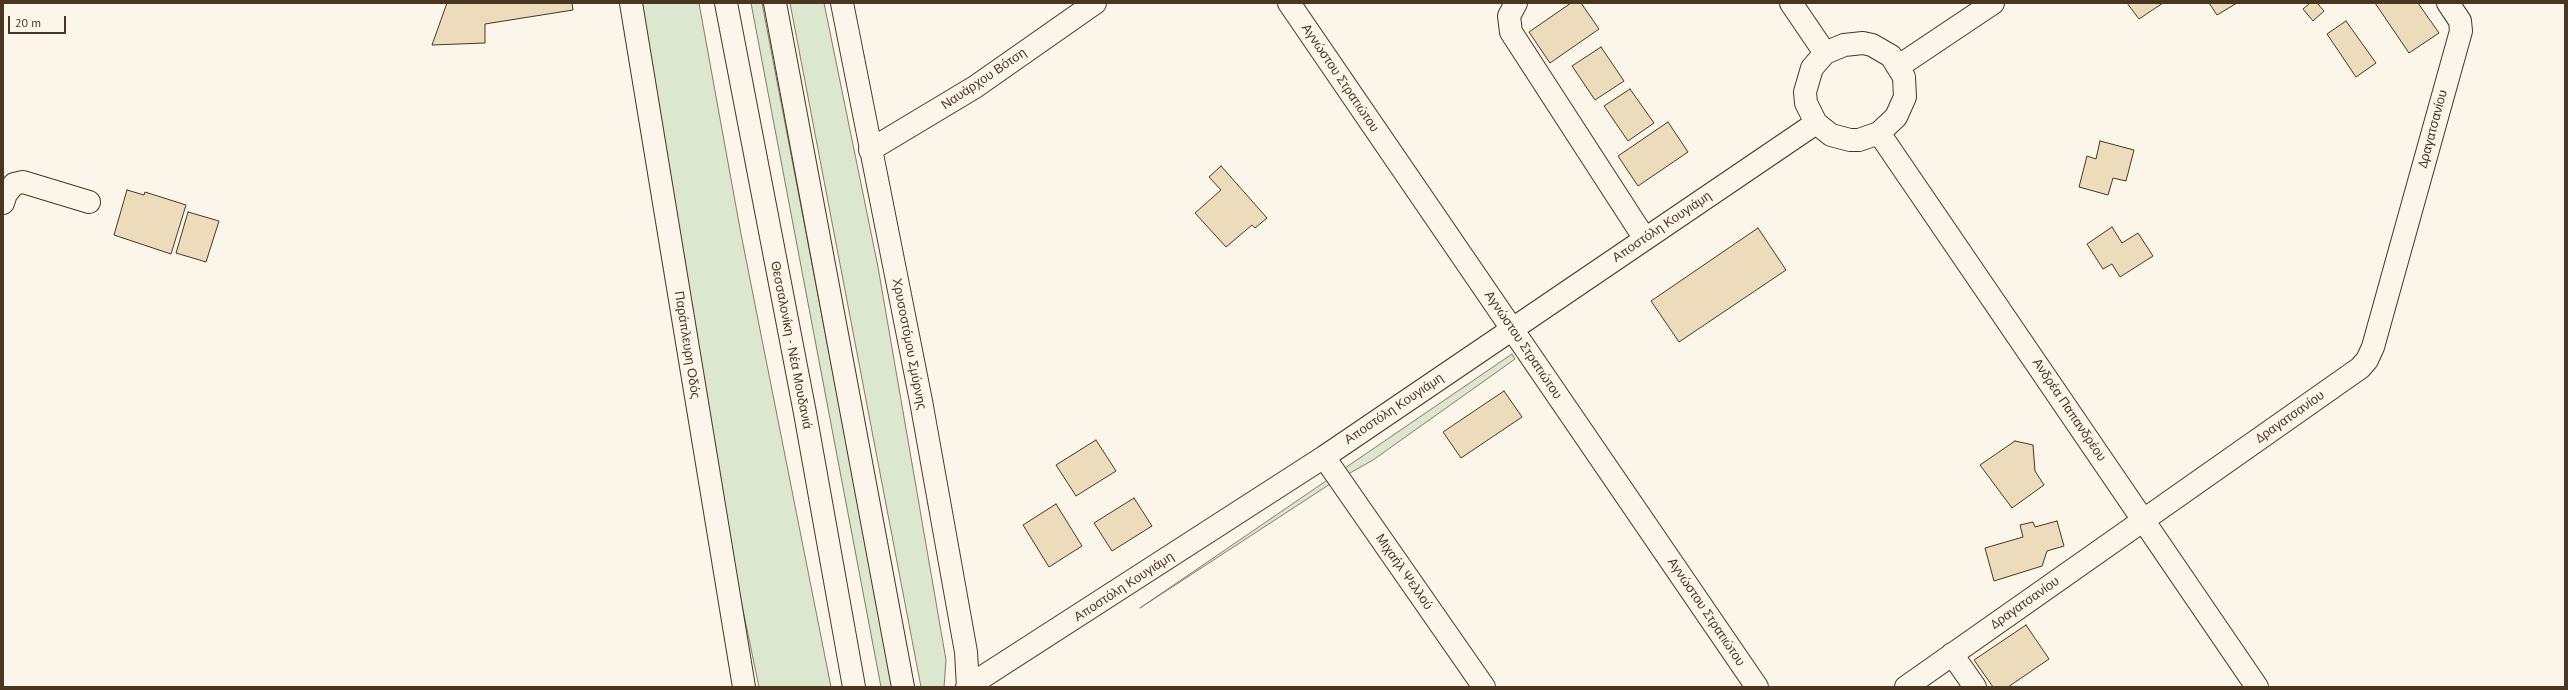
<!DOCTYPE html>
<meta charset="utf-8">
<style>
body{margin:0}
#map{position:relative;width:2568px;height:690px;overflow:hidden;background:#fbf6e9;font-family:"PT Sans",sans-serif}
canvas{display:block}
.frame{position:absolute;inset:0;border:4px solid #4a3520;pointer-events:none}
.scale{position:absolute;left:8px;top:16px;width:58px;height:18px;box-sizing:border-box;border:2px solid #4a3520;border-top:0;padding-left:5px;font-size:12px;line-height:14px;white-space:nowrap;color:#4a3520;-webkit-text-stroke:3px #fbf6e9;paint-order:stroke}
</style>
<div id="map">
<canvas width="2568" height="690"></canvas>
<div class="frame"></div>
<div class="scale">20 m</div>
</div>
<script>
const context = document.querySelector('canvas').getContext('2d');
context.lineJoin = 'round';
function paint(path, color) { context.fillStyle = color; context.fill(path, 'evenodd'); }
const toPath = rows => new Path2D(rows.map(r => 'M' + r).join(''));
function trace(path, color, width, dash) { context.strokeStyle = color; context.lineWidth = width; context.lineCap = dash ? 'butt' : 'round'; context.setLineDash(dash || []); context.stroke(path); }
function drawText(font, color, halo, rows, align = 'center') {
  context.font = font + ' "PT Sans",sans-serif'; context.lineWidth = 3; context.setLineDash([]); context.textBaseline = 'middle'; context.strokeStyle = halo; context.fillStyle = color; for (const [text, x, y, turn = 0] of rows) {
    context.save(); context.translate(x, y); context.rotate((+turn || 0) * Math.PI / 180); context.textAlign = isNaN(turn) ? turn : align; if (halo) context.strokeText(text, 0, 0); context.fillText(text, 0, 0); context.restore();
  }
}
const green = toPath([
 [638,3,699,3,741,234,831,687,759,687,722,509,638,3],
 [751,3,762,3,893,687,881,687,751,3],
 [790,3,824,3,878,267,946,660,944,687,921,687,790,3],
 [1512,354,1515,359,1373,460,1327,486,1140,608,1512,354]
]);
paint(green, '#dce7d0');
trace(green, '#887966', 1);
const building = toPath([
 [447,3,572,3,573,10,485,24,485,43,432,45,447,3],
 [1571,3,1581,3,1599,29,1550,63,1529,32,1571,3],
 [2127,3,2163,3,2139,19,2127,3],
 [2209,3,2237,3,2217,15,2209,3],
 [2310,3,2317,3,2324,11,2313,21,2303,9,2310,3],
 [2375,3,2418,3,2439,33,2409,53,2375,3],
 [2346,21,2376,63,2356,77,2327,34,2346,21],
 [1601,47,1624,81,1595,100,1572,66,1601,47],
 [1630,89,1654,123,1628,141,1604,106,1630,89],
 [1668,122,1688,152,1638,186,1618,156,1668,122],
 [2100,141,2134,150,2126,181,2113,178,2108,195,2079,187,2087,156,2096,159,2100,141],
 [1221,166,1267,218,1255,228,1252,225,1226,247,1195,213,1221,190,1209,177,1221,166],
 [127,190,144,195,145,192,186,205,171,254,114,235,127,190],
 [188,212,219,221,206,262,176,253,188,212],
 [2112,227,2122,243,2138,233,2153,256,2120,277,2112,264,2103,269,2087,244,2112,227],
 [1758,228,1786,270,1679,342,1651,301,1758,228],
 [1504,391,1522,417,1461,458,1443,432,1504,391],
 [1096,440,1116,471,1076,496,1056,465,1096,440],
 [2015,441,2033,445,2035,471,2044,485,2012,508,1980,465,2015,441],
 [1134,498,1152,526,1112,551,1094,523,1134,498],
 [1056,504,1082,546,1049,567,1023,525,1056,504],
 [2057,521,2064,546,2047,551,2042,566,1994,581,1985,548,2023,537,2020,525,2033,522,2035,527,2057,521],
 [2026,625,2049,659,2008,687,1993,687,1974,660,2026,625]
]);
paint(building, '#ecdcbc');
trace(building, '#4a3520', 1);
const minor = toPath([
 [631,3,744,687],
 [842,3,921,401,966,652,968,687],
 [1289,3,1757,687],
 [1516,3,1509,16,1511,32,1645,239],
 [1791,3,1825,53],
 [1863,43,1872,45,1891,56,1904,77,1905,97,1896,117,1879,133,1859,140,1850,140,1831,135,1816,123,1806,103,1805,92,1812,68,1825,53,1844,45,1863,43],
 [1899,66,1993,3],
 [1879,133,2257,687],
 [870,150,975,87,1095,3],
 [3,203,6,194,14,184,23,182,89,202],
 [1324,457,1484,687],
 [1952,654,1975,687],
 [967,687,1324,457,1816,123],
 [1906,687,2360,368,2367,360,2373,347,2461,31,2460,21,2448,3]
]);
const highway = toPath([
 [726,3,805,413,854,687],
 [775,3,903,687]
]);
trace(minor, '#4a3520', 24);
trace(highway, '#4a3520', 24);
trace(minor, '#fbf6e9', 22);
trace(highway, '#fbf6e9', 22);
drawText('13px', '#4a3520', '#fbf6e9', [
 ["Αγνώστου Στρατιώτου",1340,78,56],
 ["Ναυάρχου Βότση",984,79,-34],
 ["Δραγατσανίου",2433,129,-75],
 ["Αποστόλη Κουγιάμη",1662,227,-34],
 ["Χρυσοστόμου Σμύρνης",909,344,79],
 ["Παράπλευρη Οδός",687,345,81],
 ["Θεσσαλονίκη - Νέα Μουδανιά",791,345,79],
 ["Αγνώστου Στρατιώτου",1523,345,56],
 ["Αποστόλη Κουγιάμη",1394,409,-34],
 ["Ανδρέα Παπανδρέου",2069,410,56],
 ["Δραγατσανίου",2290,417,-35],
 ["Μιχαήλ Ψελλού",1404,572,55],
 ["Αποστόλη Κουγιάμη",1124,587,-33],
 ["Δραγατσανίου",2025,603,-35],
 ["Αγνώστου Στρατιώτου",1706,612,56]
]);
</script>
